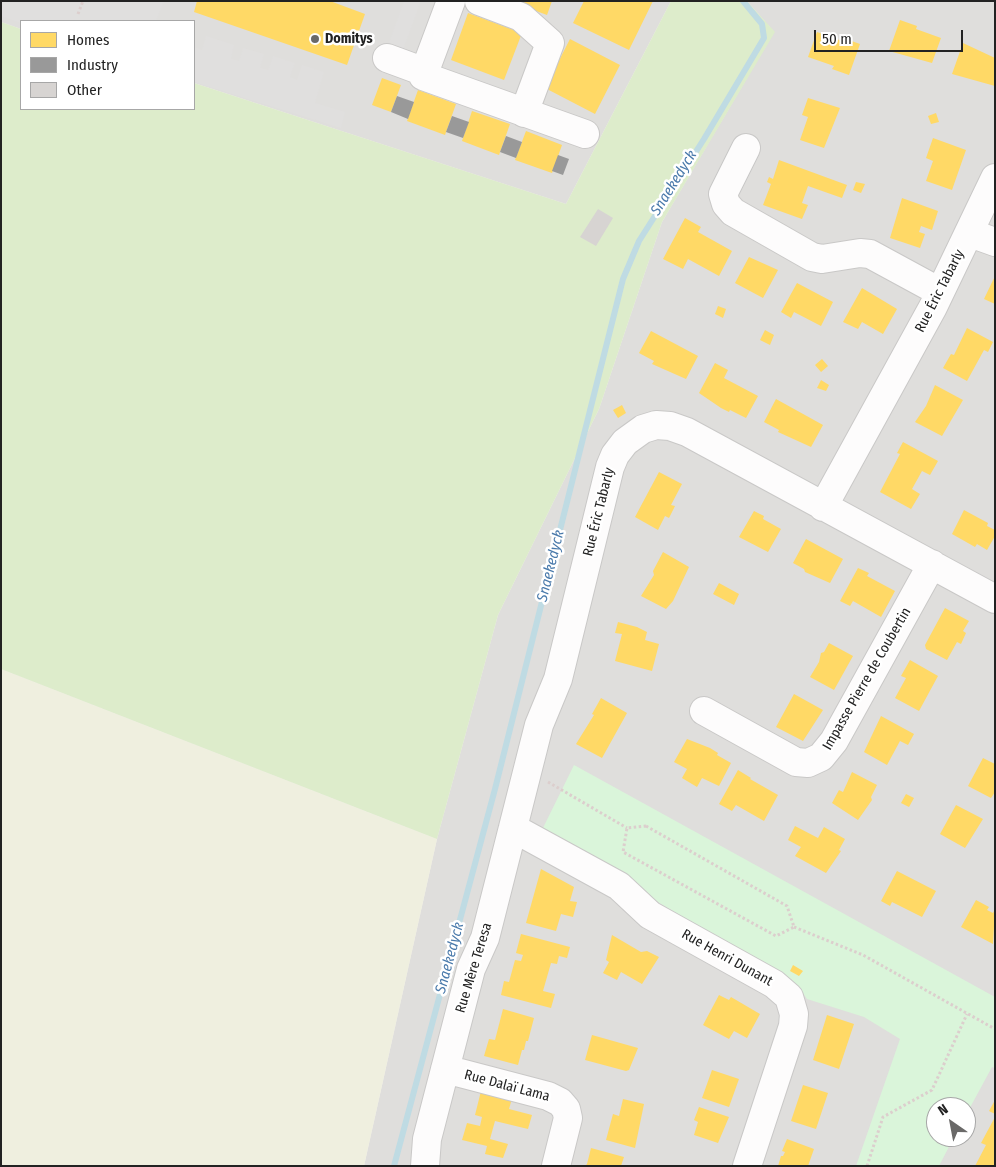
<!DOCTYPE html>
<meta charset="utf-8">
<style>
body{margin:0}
#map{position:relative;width:996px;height:1167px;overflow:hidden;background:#f0eeeb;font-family:"Fira Sans Condensed",sans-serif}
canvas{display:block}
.frame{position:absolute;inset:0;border:2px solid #222;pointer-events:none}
.legend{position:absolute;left:20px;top:20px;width:175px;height:90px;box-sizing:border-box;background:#fff;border:1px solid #a7a7a7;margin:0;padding:6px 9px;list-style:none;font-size:15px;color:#222}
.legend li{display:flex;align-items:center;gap:10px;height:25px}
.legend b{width:25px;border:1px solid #a7a7a7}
.north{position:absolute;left:926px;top:1097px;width:50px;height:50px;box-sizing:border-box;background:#fff;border:1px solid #a7a7a7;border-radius:50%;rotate:327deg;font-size:14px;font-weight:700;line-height:20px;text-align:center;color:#222}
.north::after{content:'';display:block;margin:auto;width:18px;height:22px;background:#6a6968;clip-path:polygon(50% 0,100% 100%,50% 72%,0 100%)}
.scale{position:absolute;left:814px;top:30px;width:149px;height:22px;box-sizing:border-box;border:2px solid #222;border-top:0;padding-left:6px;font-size:15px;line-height:18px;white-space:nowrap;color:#222;-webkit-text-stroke:4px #fff;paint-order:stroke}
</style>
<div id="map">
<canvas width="996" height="1167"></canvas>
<div class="frame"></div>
<ul class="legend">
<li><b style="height:14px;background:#ffd966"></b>Homes</li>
<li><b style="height:14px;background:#999"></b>Industry</li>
<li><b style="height:14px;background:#d7d4d2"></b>Other</li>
</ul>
<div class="north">N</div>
<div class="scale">50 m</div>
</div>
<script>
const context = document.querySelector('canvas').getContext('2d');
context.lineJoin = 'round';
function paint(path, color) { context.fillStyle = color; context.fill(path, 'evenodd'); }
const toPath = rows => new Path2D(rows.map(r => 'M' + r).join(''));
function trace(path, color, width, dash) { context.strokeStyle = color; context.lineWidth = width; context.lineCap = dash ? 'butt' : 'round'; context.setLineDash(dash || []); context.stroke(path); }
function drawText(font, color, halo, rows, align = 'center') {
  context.font = font + ' "Fira Sans Condensed",sans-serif'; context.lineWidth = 5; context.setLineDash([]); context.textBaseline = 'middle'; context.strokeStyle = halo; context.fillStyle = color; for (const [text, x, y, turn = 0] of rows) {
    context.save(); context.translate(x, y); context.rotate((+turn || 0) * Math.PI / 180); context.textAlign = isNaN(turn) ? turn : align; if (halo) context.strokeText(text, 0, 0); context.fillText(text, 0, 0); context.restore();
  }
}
paint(toPath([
 [1,1,671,1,566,204,194,83,194,21,21,21,21,29,1,22],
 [747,1,995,1,995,1166,364,1166,437,839,498,615,599,409,662,222,774,32],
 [936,1107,966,1107,966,1137,936,1137]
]), '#dfdedc');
paint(toPath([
 [1,669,437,839,364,1166,1,1166]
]), '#efefdf');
paint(toPath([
 [671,1,747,1,775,32,662,222,599,409,498,615,437,839,1,669,1,22,21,29,21,109,194,109,194,83,566,204]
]), '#ddeccb');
paint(toPath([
 [574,765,995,997,995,1068,992,1067,966,1115,966,1107,936,1107,936,1137,954,1137,939,1166,856,1166,900,1039,864,1017,807,999,798,986,541,832]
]), '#daf5da');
paint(toPath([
 [1,1,164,1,156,21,21,23,1,16],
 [404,1,421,1,402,53,387,48],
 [206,36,234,45,231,59,239,61,243,48,264,54,260,68,268,70,273,56,295,63,290,77,297,80,302,65,324,72,315,103,345,112,341,128,194,82,194,47,202,50]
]), '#e0dfde');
paint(toPath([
 [197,1,330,1,365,14,347,65,194,12],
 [509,1,552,1,547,15],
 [584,1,653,1,629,50,573,23],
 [468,13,522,33,504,80,451,60],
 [900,20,917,26,916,29,941,38,932,63,889,51],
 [817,32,842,41,843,38,860,44,849,75,832,69,834,66,808,57],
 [570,39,620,65,595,114,545,88],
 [963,43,995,58,995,86,952,74],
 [382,78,401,85,391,112,372,105],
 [418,90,456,104,445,135,407,121],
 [808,98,840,108,824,148,800,140,808,117,802,115],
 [472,111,510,124,499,155,462,141],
 [936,113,939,122,931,124,928,116],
 [526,131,562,145,552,173,515,160],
 [933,138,966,150,952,190,926,181,933,161,926,158],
 [779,160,847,185,842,198,808,186,802,203,808,205,802,219,763,205,771,184,767,182,769,177,773,179],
 [856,182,865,184,861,193,853,190],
 [902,198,938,211,932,230,921,226,919,232,925,234,920,248,890,238],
 [685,218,701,227,698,232,732,251,719,276,688,259,683,269,663,259],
 [749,257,778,270,763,298,735,283],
 [995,276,995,304,984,299],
 [797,283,833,302,821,326,794,312,791,318,781,312],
 [862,288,897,309,883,334,862,322,858,329,843,322],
 [718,306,726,309,723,318,715,314],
 [967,328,993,342,988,352,984,350,967,381,943,368,951,354,954,355],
 [765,330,774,335,770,345,760,340],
 [651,331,698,356,686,379,652,364,654,361,639,353],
 [822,359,828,366,821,372,815,365],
 [715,363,728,370,724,378,758,396,746,418,730,410,729,412,721,408,699,393],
 [821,380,829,385,826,391,817,388],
 [935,385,963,400,942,436,915,422,926,406],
 [776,399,823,425,811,447,778,432,779,430,764,422],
 [622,405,626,413,618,418,613,410],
 [903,442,938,461,930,475,922,471,912,489,920,494,911,509,880,492,900,454,897,453],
 [659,472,682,484,671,505,675,506,669,518,665,516,658,530,635,517],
 [964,510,988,523,987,526,995,530,995,536,987,550,977,544,975,547,952,534],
 [754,511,764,516,763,519,781,529,768,552,739,537],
 [806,539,843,559,830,583,805,572,804,569,793,563],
 [663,552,689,567,673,601,666,609,641,596,654,575,653,571],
 [858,568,869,573,867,576,895,591,881,617,853,601,850,606,840,601],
 [719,583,739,594,734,605,713,594],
 [945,608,969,621,963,631,966,633,961,644,957,642,947,660,926,649,925,645],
 [618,622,637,627,647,632,645,640,659,644,652,671,615,661,622,634,615,633],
 [829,643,853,656,834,690,810,677,819,662,821,653,824,652],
 [910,660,938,676,919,711,895,698,906,678,901,676],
 [794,694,823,710,803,741,776,727],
 [601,698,627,713,602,758,576,744,594,715,592,714],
 [881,716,914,734,908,745,900,741,887,765,864,752],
 [687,739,710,748,718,753,717,755,731,763,719,786,702,778,697,787,682,778,687,769,674,762],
 [983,758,995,764,995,792,991,798,968,786],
 [738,770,751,778,750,779,778,795,764,821,736,805,732,811,719,804],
 [852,772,877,785,871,797,872,800,858,820,832,803,839,790,843,792],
 [906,794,914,798,909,807,901,803],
 [956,805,983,819,965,848,940,834],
 [795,826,818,838,824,827,845,839,839,850,841,851,826,873,795,856,801,847,788,840],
 [541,869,574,887,570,901,577,902,573,917,561,914,556,931,526,923],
 [897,871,936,891,922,917,892,902,890,906,881,901],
 [976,900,989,907,987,910,993,913,995,909,993,944,961,927],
 [521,934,570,947,567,958,559,956,557,964,551,963,543,991,555,994,551,1008,501,995,504,981,509,982,515,960,521,961,523,955,516,953],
 [612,935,641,952,647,951,659,957,642,984,621,972,617,980,603,973,609,962,606,960],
 [793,965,803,971,799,976,790,971],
 [719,995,729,1000,731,997,760,1014,747,1038,734,1031,729,1039,703,1025],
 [503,1009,534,1018,528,1041,526,1041,524,1050,522,1050,518,1065,484,1056,489,1039,495,1040],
 [827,1015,854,1024,839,1069,813,1060],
 [592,1035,638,1048,629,1070,626,1071,585,1060],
 [712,1070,739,1079,729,1107,702,1098],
 [803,1085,828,1093,816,1129,791,1121],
 [482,1087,513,1095,509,1109,532,1115,528,1129,495,1121,490,1139,508,1144,503,1158,485,1154,487,1146,462,1140,467,1123,480,1126,482,1117,475,1115],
 [623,1099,644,1104,635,1148,606,1140,613,1114,619,1116],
 [995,1100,995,1114,989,1111],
 [699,1107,729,1117,718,1143,694,1135,698,1122,694,1120],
 [995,1117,995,1166,975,1166,986,1145,981,1143],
 [787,1139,814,1149,808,1166,778,1166,781,1156,783,1156,785,1152,782,1151],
 [591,1148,624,1157,621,1166,585,1166,587,1164]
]), '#ffd966');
paint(toPath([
 [397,96,414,102,408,119,391,112],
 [452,116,469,122,463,138,446,132],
 [506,136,522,142,516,158,500,152],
 [558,155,569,159,563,175,552,171]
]), '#999');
trace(toPath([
 [394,1166,495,789,623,279,639,241,704,139,764,38,762,24,743,1]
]), '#bfdbe3', 6);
paint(toPath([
 [598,209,613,218,596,246,580,237]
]), '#d7d4d2');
const minor = toPath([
 [451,1,423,76,585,134],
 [479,1,521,17,550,43,524,113],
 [387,58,425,72],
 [746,148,723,194,726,204,733,212,812,257,822,259,860,253,870,254,940,292],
 [970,233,995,242],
 [823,507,933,307,995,178],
 [704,711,796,762,808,763,821,757,834,741,932,564],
 [513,828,619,886,650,915,774,984,789,997,794,1014,793,1026,747,1166],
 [445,1069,548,1096,560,1102,566,1109,568,1118,556,1166],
 [425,1166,427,1139,471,969,485,938,539,725,558,679,610,467,615,455,625,442,643,429,656,425,670,426,687,432,995,599]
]);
trace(minor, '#c9c8c7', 30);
trace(toPath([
 [78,14,83,1],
 [548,782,627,828],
 [646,826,787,906,794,927,776,936,623,852,627,828,646,826],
 [794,927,863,955,995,1029],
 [867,1166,883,1117,932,1090,967,1014]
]), '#dccecd', 3, [2.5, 2.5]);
trace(minor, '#fdfcfc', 28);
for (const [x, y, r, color] of [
 [315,39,5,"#6a6968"]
]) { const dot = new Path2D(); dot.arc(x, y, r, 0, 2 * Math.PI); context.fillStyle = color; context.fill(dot); trace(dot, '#fff', 2); }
drawText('bold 14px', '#222', '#fff', [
 ["Domitys",325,39]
], 'left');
drawText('14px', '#222', '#fff', [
 ["Rue Éric Tabarly",940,291,-63],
 ["Rue Éric Tabarly",599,512,-76],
 ["Impasse Pierre de Coubertin",867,679,-60],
 ["Rue Henri Dunant",727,958,29],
 ["Rue Mère Teresa",474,968,-73],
 ["Rue Dalaï Lama",507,1086,15]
]);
drawText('italic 15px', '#4a7aab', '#fff', [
 ["Snaekedyck",674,183,-58],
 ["Snaekedyck",551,566,-76],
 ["Snaekedyck",450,958,-75]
]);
</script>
